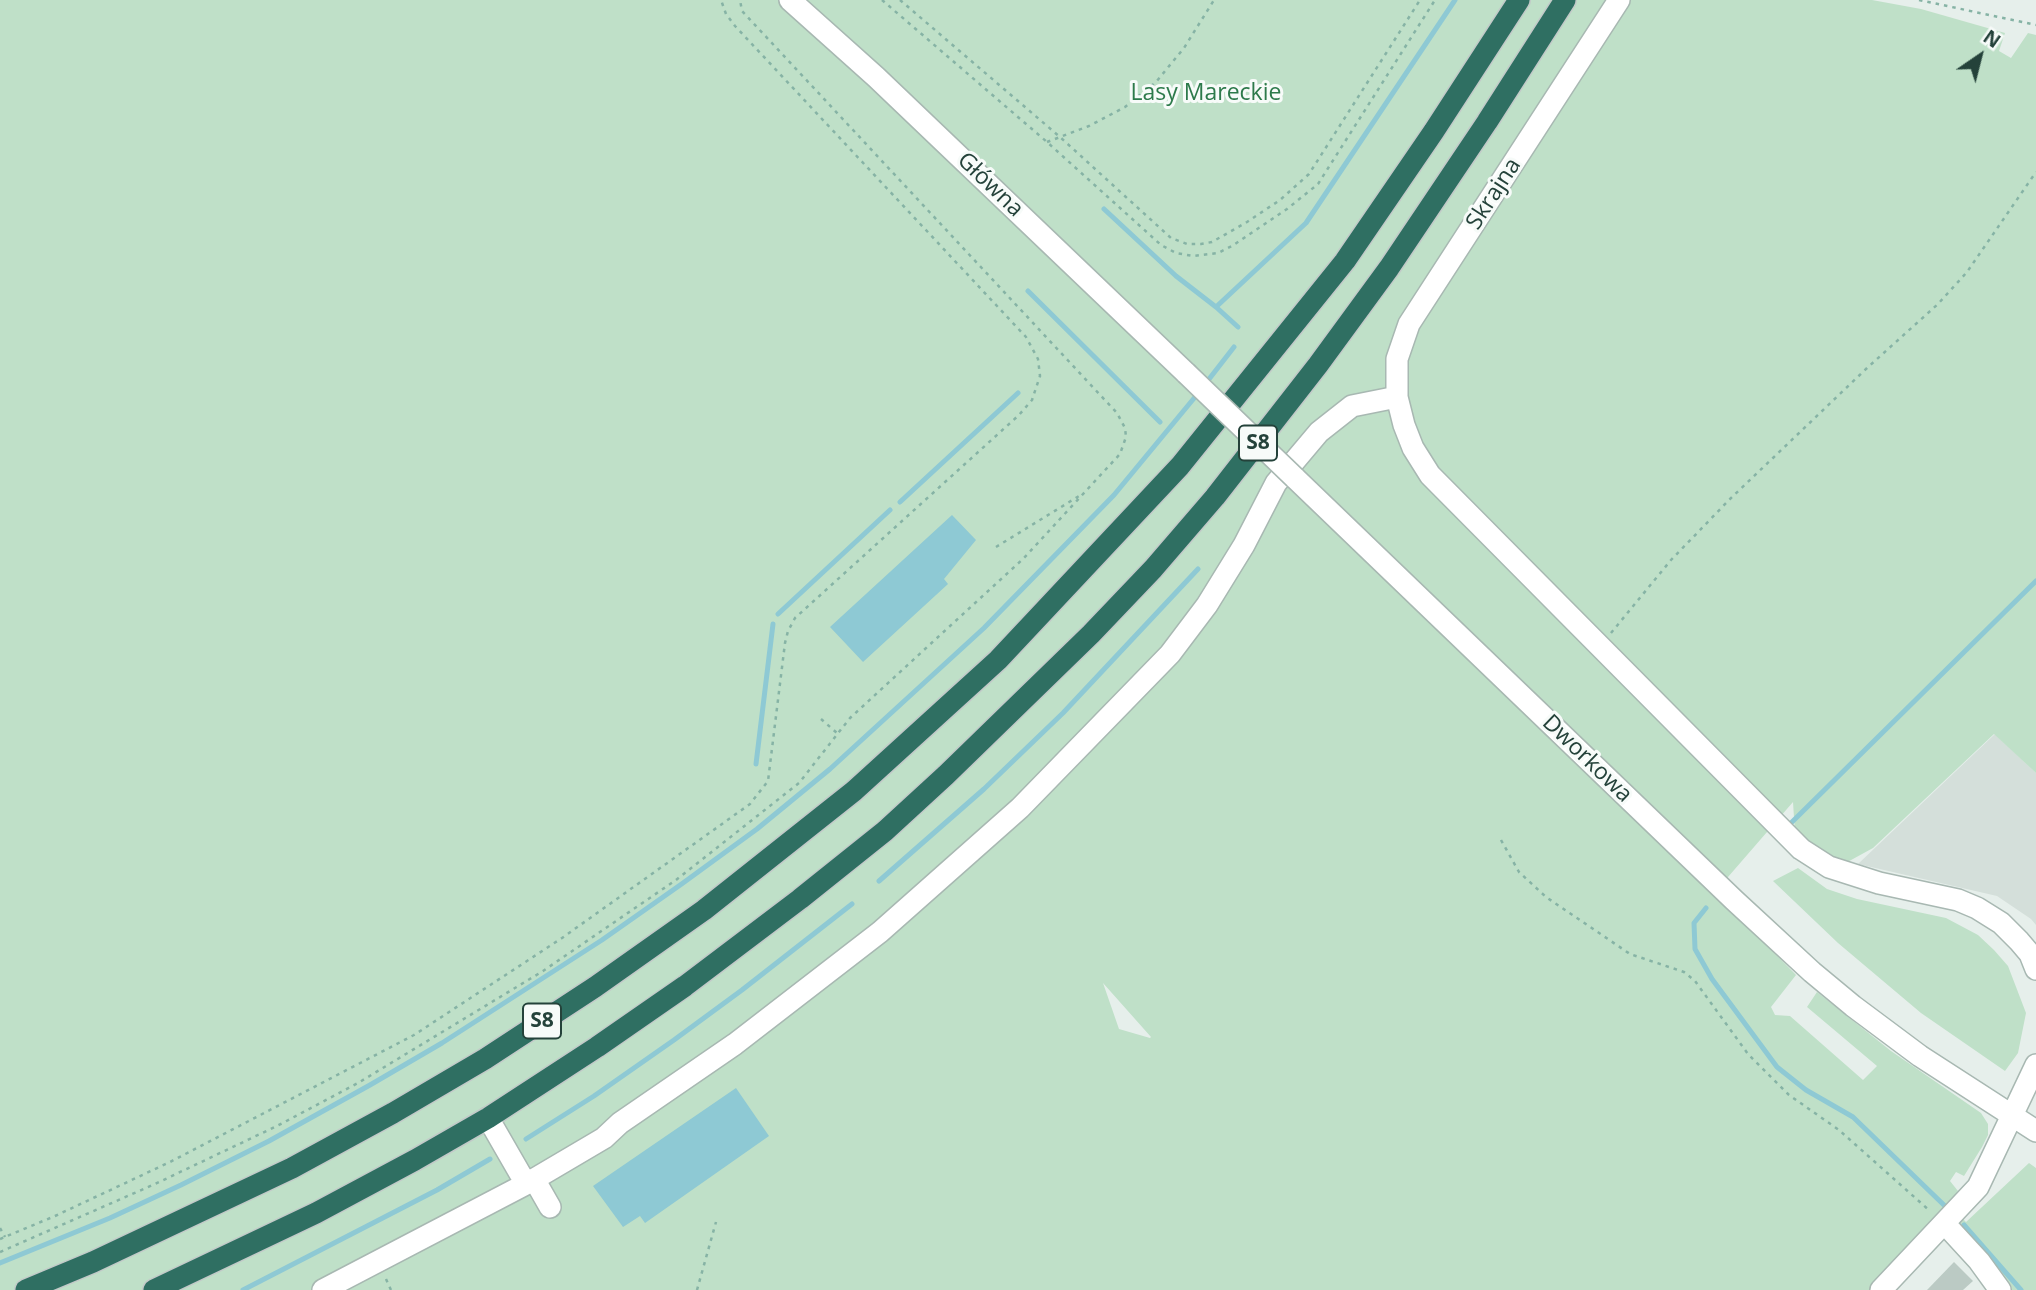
<!DOCTYPE html>
<meta charset="utf-8">
<style>
body{margin:0}
#map{position:relative;width:2036px;height:1290px;overflow:hidden;background:#e6efeb;font-family:"Open Sans",sans-serif}
canvas{display:block}
.north{position:absolute;left:1945px;top:21px;width:70px;height:70px;-webkit-text-stroke:5px #f7fbf9;paint-order:stroke;rotate:35deg;font-size:19px;font-weight:700;line-height:28px;text-align:center;color:#24423a}
.north::after{content:'';display:block;margin:auto;width:24px;height:32px;background:#24423a;clip-path:polygon(50% 0,100% 100%,50% 72%,0 100%)}
</style>
<div id="map">
<canvas width="2036" height="1290"></canvas>
<div class="north">N</div>
</div>
<script>
const context = document.querySelector('canvas').getContext('2d');
context.lineJoin = 'round';
function paint(path, color) { context.fillStyle = color; context.fill(path, 'evenodd'); }
const toPath = rows => new Path2D(rows.map(r => 'M' + r).join(''));
function trace(path, color, width, dash) { context.strokeStyle = color; context.lineWidth = width; context.lineCap = dash ? 'butt' : 'round'; context.setLineDash(dash || []); context.stroke(path); }
function drawText(font, color, halo, rows, align = 'center') {
  context.font = font + ' "Open Sans",sans-serif'; context.lineWidth = 6; context.setLineDash([]); context.textBaseline = 'middle'; context.strokeStyle = halo; context.fillStyle = color; for (const [text, x, y, turn = 0] of rows) {
    context.save(); context.translate(x, y); context.rotate((+turn || 0) * Math.PI / 180); context.textAlign = isNaN(turn) ? turn : align; if (halo) context.strokeText(text, 0, 0); context.fillText(text, 0, 0); context.restore();
  }
}
paint(toPath([
 [1995,734,2036,773,2036,925,2031,919,1997,896,1858,864]
]), '#d4dfda');
paint(toPath([
 [0,0,1872,0,1921,9,2005,33,1999,51,2011,58,2028,33,2036,35,2036,773,1994,734,1873,848,1842,865,1795,833,1793,802,1715,892,1796,975,1771,1007,1775,1015,1790,1016,1863,1080,1877,1066,1807,1007,1817,992,1891,1051,1981,1113,1988,1124,1988,1135,1982,1147,1964,1176,1956,1172,1950,1181,1958,1191,1949,1205,1966,1222,2029,1163,2036,1168,2036,1290,2007,1290,1937,1228,1873,1290,0,1290],
 [1103,983,1151,1037,1150,1038,1119,1029],
 [1798,868,1827,889,1857,899,1946,918,1978,935,1994,950,2008,966,2026,1013,2018,1053,2005,1071,1921,1013,1838,943,1773,881]
]), '#bfe0c8');
paint(toPath([
 [952,515,976,540,944,579,948,584,863,662,830,627],
 [736,1088,769,1136,645,1223,640,1216,623,1227,593,1186]
]), '#8ec9d4');
trace(toPath([
 [1104,209,1176,276,1216,307],
 [1028,291,1160,422],
 [1238,327,1216,307,1306,223,1455,0],
 [1206,383,1234,347],
 [900,502,1018,393],
 [778,614,890,510],
 [756,764,773,624],
 [1792,822,2036,581],
 [879,881,984,789,1063,713,1198,569],
 [1706,908,1694,923,1695,949,1712,979,1777,1067,1806,1090,1853,1117,1947,1208],
 [526,1139,594,1096,674,1040,742,990,852,904],
 [1964,1225,2021,1290],
 [0,1263,110,1218,181,1185,269,1141,370,1085,442,1043,602,940,683,883,757,829,830,769,984,628,1114,495,1200,391],
 [243,1290,437,1190,490,1159]
]), '#8ec9d4', 5);
paint(toPath([
 [1954,1262,1973,1281,1963,1290,1927,1290]
]), '#bbcac4');
const minor = toPath([
 [790,0,876,77,1186,373],
 [1619,0,1409,324,1397,359,1397,397,1404,425,1413,448,1430,475,1801,849,1829,867,1879,883,1958,900,1977,908,2001,923,2019,941,2030,954,2036,969],
 [1295,478,1734,900,1812,972,1853,1006,1920,1056,2036,1131],
 [488,1118,526,1184],
 [534,1179,550,1207],
 [1945,1224,1979,1261,2000,1290],
 [323,1290,526,1184,604,1138,620,1123,735,1044,880,932,1020,808,1170,654,1207,605,1244,545,1276,483,1319,432,1352,406,1397,397],
 [1881,1290,1978,1187,2036,1065]
]);
const highway = toPath([
 [26,1290,93,1262,292,1168,393,1113,485,1059,595,987,704,910,854,791,998,660,1180,466,1345,261,1434,131,1519,0],
 [154,1290,316,1213,415,1160,488,1118,597,1047,685,986,800,899,885,831,946,775,1091,634,1153,569,1215,497,1318,365,1389,268,1487,122,1565,0]
]);
trace(minor, '#a8b8b2', 24);
trace(highway, '#c2cac8', 24);
trace(toPath([
 [882,0,1047,142,1161,245,1176,253,1193,256,1218,253,1232,246,1287,209,1318,184,1435,0],
 [900,0,1060,137,1171,238,1187,244,1201,244,1212,242,1247,222,1280,200,1309,174,1420,0],
 [1919,0,2036,25],
 [1047,142,1089,126,1125,107,1156,82,1184,48,1214,0],
 [996,547,1079,496],
 [1611,633,1671,560,1730,499,1867,368,1938,304,1967,272,2036,172],
 [821,719,837,733],
 [1501,840,1519,872,1546,897,1630,954,1684,972,1695,981,1748,1054,1789,1095,1839,1130,1930,1211],
 [0,1228,5,1237],
 [0,1239,55,1216,170,1162,414,1035,562,938,750,804,768,781,785,643,788,631,795,618,1019,415,1032,400,1040,376,1038,359,1026,337,735,26,726,14,721,0],
 [0,1252,155,1184,277,1126,358,1083,543,971,676,880,799,783,850,718,1024,558,1120,454,1126,437,1125,428,1117,413,742,11,740,0],
 [386,1279,391,1290],
 [697,1290,716,1222]
]), '#86b3a5', 2.5, [3.5, 5]);
trace(minor, '#fff', 21);
trace(highway, '#2f6f62', 21);
const minorBridge = toPath([
 [1186,373,1295,478]
]);
trace(minorBridge, '#a8b8b2', 24, []);
trace(minorBridge, '#fff', 21);
for (const [x, y, w] of [
 [1258,443,38],
 [542,1021,38]
]) { const box = new Path2D(); box.roundRect(x - w / 2, y - 17.5, w, 35, 5); context.fillStyle = '#f7fbf9'; context.fill(box); trace(box, '#24423a', 2); }
drawText('bold 21px', '#24423a', null, [
 ["S8",1258,443],
 ["S8",542,1021]
]);
drawText('23px', '#2d7a4b', '#f7fbf9', [
 ["Lasy Mareckie",1206,93]
]);
drawText('23px', '#24423a', '#f7fbf9', [
 ["Główna",990,185,44],
 ["Skrajna",1494,194,-57],
 ["Dworkowa",1587,759,44]
]);
</script>
